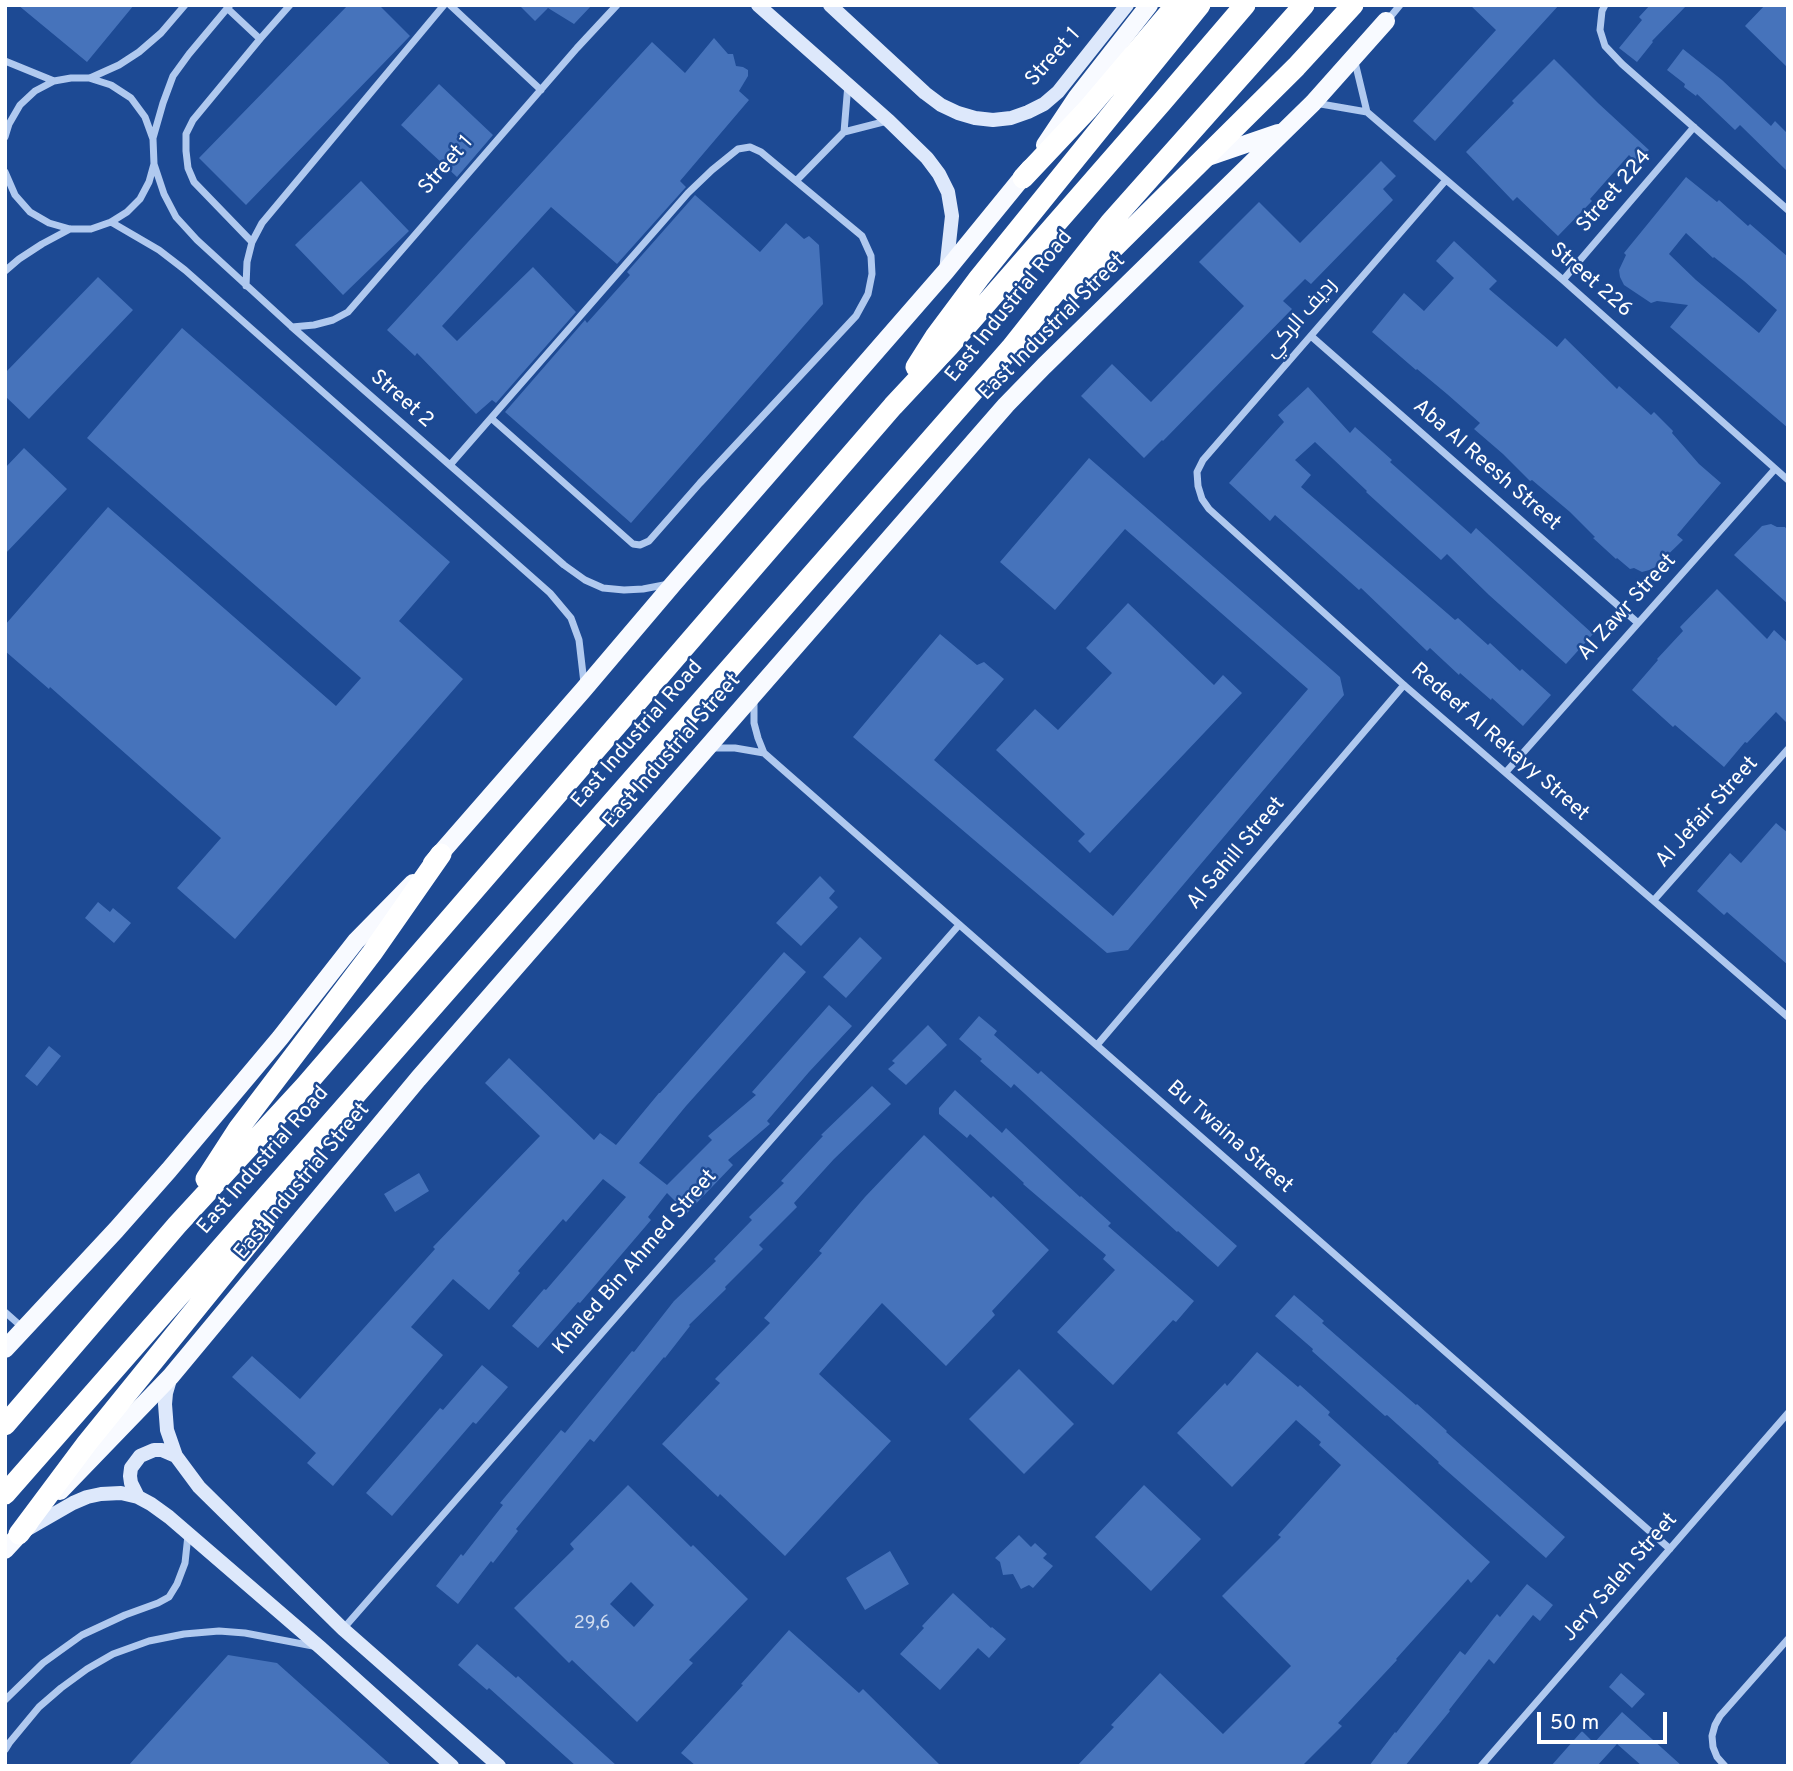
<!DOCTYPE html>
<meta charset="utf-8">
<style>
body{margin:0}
#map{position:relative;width:1793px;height:1771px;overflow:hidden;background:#1d4a94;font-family:Overpass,sans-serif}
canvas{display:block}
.frame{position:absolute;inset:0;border:7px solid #fff;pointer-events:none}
.scale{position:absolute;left:1537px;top:1712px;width:130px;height:32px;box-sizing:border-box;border:4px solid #fff;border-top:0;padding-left:9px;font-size:21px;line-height:24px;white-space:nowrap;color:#fff;-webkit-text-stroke:5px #1d4a94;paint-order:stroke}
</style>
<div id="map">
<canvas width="1793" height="1771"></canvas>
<div class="frame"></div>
<div class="scale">50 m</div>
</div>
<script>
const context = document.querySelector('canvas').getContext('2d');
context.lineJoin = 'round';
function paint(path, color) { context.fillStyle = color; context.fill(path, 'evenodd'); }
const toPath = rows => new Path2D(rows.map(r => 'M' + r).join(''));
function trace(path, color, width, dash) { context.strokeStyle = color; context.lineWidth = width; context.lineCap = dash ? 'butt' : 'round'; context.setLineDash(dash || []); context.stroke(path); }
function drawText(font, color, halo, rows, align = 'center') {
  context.font = font + ' Overpass,Cairo,sans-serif'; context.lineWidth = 5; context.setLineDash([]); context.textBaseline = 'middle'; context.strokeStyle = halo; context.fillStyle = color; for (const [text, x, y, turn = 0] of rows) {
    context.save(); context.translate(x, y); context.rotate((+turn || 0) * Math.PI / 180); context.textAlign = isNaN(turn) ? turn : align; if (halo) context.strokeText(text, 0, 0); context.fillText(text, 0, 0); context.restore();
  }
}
paint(toPath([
 [18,5,134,5,87,62],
 [348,5,379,5,410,36,246,205,199,158],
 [519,5,592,5,574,24,548,8,535,21],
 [1470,5,1559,5,1435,141,1413,121,1496,30],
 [1650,5,1687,5,1652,41,1653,42,1637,62,1619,48,1642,20,1639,17],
 [1765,5,1788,5,1788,68,1745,26],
 [714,38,728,54,733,54,736,66,743,67,748,70,748,76,739,91,749,100,680,181,686,187,617,264,551,207,442,326,457,341,533,267,576,312,496,403,492,400,476,414,417,353,415,356,387,330,652,42,685,73],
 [1683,49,1722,80,1771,126,1775,121,1788,134,1788,172,1740,125,1735,130,1697,94,1696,96,1684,87,1685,84,1667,70],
 [1554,59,1598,103,1649,150,1637,163,1629,155,1590,199,1592,201,1558,236,1517,197,1513,201,1466,152,1514,103,1512,101],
 [439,84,493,135,457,177,401,125],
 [1381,161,1396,176,1383,189,1393,200,1311,284,1305,279,1283,301,1292,309,1163,441,1162,440,1144,458,1081,396,1112,364,1151,402,1244,306,1199,262,1259,202,1300,243],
 [1686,177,1717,202,1719,200,1748,226,1750,224,1788,257,1788,428,1670,327,1688,305,1657,301,1651,303,1624,285,1620,277,1619,270,1626,255,1624,253],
 [1686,233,1713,258,1714,257,1744,281,1777,310,1759,333,1696,280,1669,254],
 [361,181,409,231,343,295,295,245],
 [695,195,760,252,786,223,804,239,809,236,819,245,823,304,631,523,505,412,585,320,587,323,630,275,627,272],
 [1454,241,1497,281,1489,289,1557,347,1565,338,1617,389,1619,386,1651,415,1654,412,1673,431,1672,433,1699,464,1721,483,1677,535,1683,540,1653,569,1642,572,1634,568,1630,569,1617,558,1616,559,1593,538,1595,537,1570,512,1532,480,1530,481,1503,454,1474,429,1480,423,1447,394,1417,369,1416,370,1372,332,1404,293,1424,311,1454,278,1436,261],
 [98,277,133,310,29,419,5,396,5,373],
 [182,328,450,562,399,621,463,679,235,939,177,888,221,838,50,687,49,689,5,651,5,625,108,507,336,706,361,678,87,438],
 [1308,387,1350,433,1355,427,1392,460,1390,462,1471,534,1476,528,1593,634,1566,664,1489,595,1447,554,1441,560,1366,492,1367,491,1315,442,1295,460,1311,475,1301,487,1455,620,1458,618,1488,645,1490,643,1520,671,1522,669,1551,695,1523,726,1492,698,1491,700,1460,673,1459,675,1430,648,1427,651,1361,588,1359,590,1275,515,1270,521,1229,483,1284,422,1278,415],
 [24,448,67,489,5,554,5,468],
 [1089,458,1340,677,1344,695,1128,950,1107,953,853,737,940,634,977,665,984,662,1004,679,934,760,1113,916,1308,689,1125,529,1055,610,1000,562],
 [1771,524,1777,527,1785,527,1788,531,1788,604,1734,555,1762,526],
 [1717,589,1767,639,1774,630,1788,643,1788,724,1776,712,1747,743,1745,742,1724,767,1675,725,1673,727,1632,690,1658,660,1657,659,1683,631,1680,627],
 [1128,603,1214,685,1223,675,1242,693,1090,853,1078,841,1085,834,996,750,1035,709,1058,730,1112,673,1086,648],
 [1776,823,1788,833,1788,965,1727,912,1724,915,1697,891,1730,853,1741,863],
 [820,876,835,891,829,898,838,907,801,946,776,923],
 [98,902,110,912,113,908,131,923,114,943,85,918],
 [860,937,882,958,846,998,823,977],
 [784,952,806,972,686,1106,639,1163,667,1185,712,1140,708,1136,756,1095,752,1092,829,1005,852,1026,809,1072,767,1121,770,1124,728,1160,733,1165,687,1213,667,1193,648,1217,651,1220,580,1303,578,1302,538,1348,512,1326,544,1289,546,1290,626,1197,603,1179,566,1222,563,1219,518,1271,520,1273,489,1310,453,1279,411,1327,443,1355,333,1486,307,1463,316,1453,232,1377,252,1356,300,1399,435,1249,433,1247,540,1136,485,1083,509,1058,594,1140,600,1133,616,1145,659,1093,660,1093],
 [979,1016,997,1031,994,1035,1038,1074,1041,1071,1237,1246,1218,1267,1178,1231,1177,1232,1014,1084,1011,1088,980,1061,982,1059,959,1039],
 [928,1025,947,1045,906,1085,888,1069,895,1063,892,1061],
 [49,1046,61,1056,37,1086,25,1076],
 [872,1086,891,1104,834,1159,794,1203,797,1207,759,1245,763,1249,725,1287,726,1289,689,1325,690,1326,665,1358,664,1357,594,1442,590,1439,516,1529,518,1531,493,1563,491,1561,458,1604,436,1586,461,1554,463,1556,503,1505,500,1503,561,1430,565,1433,632,1351,634,1352,674,1301,716,1261,714,1259,752,1220,749,1217,784,1183,781,1181,823,1136,821,1135],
 [955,1090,1002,1133,1006,1128,1080,1197,1081,1196,1111,1223,1108,1226,1194,1301,1176,1322,1173,1320,1113,1385,1057,1332,1115,1270,1103,1259,1106,1255,1023,1184,1024,1183,970,1134,967,1138,939,1114,939,1108],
 [924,1135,991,1198,993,1196,1049,1250,992,1311,995,1315,946,1366,882,1303,819,1374,891,1441,785,1556,720,1494,718,1497,662,1444,720,1383,715,1379,770,1323,764,1318,822,1253,819,1251,865,1197],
 [419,1173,429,1191,395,1212,384,1194],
 [1294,1295,1324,1321,1322,1323,1416,1405,1417,1404,1447,1431,1446,1432,1565,1537,1546,1558,1438,1463,1439,1462,1387,1415,1385,1416,1312,1351,1313,1349,1275,1316],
 [1257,1352,1298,1387,1300,1385,1330,1412,1328,1415,1490,1562,1471,1583,1468,1579,1396,1659,1397,1660,1338,1723,1342,1726,1302,1766,1077,1766,1114,1727,1111,1725,1160,1673,1223,1734,1291,1666,1222,1596,1281,1537,1278,1535,1341,1465,1319,1445,1321,1442,1296,1420,1232,1487,1177,1433,1225,1383,1227,1386],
 [482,1365,508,1387,476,1424,473,1422,392,1516,366,1493,440,1408,443,1410],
 [1019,1369,1074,1424,1024,1474,969,1419],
 [628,1485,691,1547,693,1545,748,1599,689,1660,693,1663,637,1722,572,1660,569,1663,514,1608,574,1549,570,1544],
 [631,1582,654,1605,634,1627,610,1604],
 [1144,1485,1201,1539,1151,1591,1095,1537],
 [1019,1535,1031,1547,1035,1543,1047,1554,1043,1558,1053,1566,1033,1588,1029,1585,1021,1589,1013,1574,1003,1575,1000,1562,995,1558],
 [890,1551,909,1584,865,1610,846,1578],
 [1527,1584,1553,1605,1540,1621,1533,1615,1494,1664,1489,1659,1449,1710,1450,1711,1405,1766,1369,1766,1395,1732,1396,1733,1460,1651,1465,1655,1497,1614,1500,1617],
 [953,1593,991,1628,992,1627,1006,1639,989,1658,978,1648,940,1690,900,1654,924,1628,922,1626],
 [789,1630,859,1693,863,1689,941,1766,696,1766,681,1753,743,1685,741,1684],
 [477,1644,516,1678,518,1676,617,1766,576,1766,489,1688,487,1690,458,1665],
 [228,1655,277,1663,392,1766,128,1766],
 [1621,1673,1645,1694,1632,1708,1609,1687],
 [1622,1712,1682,1766,1642,1766,1617,1744,1597,1766,1551,1766,1582,1731,1594,1743]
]), '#4673bb');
trace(toPath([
 [450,5,541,90],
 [1605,5,1602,11,1600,30,1605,46,1622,64,1788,210],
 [227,8,260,39],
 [1387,21,1400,5],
 [1354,58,1367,112],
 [5,61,54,81],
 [90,78,119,65,139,52,161,33,185,5],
 [1315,103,1367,112,1563,280,1788,480],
 [844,132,848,84],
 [844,132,887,121],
 [5,137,9,124,20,105,35,91,54,81,71,78,89,78,111,85,131,98,145,117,153,139,154,164,149,182,140,199,127,212,111,222,91,229,70,229,49,223,30,212,15,195,5,172],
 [153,138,163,103,173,76,189,54,230,5],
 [154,164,164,194,176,217,197,240,292,327,564,565,585,580,603,588,624,590,643,589,669,584],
 [1446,180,1203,460,1197,472,1198,486,1202,499,1209,509,1404,685,1788,1017],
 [796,181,844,132],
 [111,222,159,250,185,270,550,593,571,618,579,640,584,683],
 [252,242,194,182,188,168,186,151,186,134,193,120,260,39,290,5],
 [5,271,19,259,42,244,70,229],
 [1563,280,1694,127],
 [246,286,247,262,252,242,262,223,444,5],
 [292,327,314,325,333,320,348,312,577,48,617,5],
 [1311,336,1638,623],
 [450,465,491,418,688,193,712,170,738,149,750,147,761,152,862,236,871,256,872,274,868,294,856,316,700,483,649,541,640,545,633,544,491,418],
 [754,701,754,723,758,738,764,753,1670,1549],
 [709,748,735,748,764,753],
 [1506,772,1775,469],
 [1654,900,1788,749],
 [1097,1045,1404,685],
 [5,1312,23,1328],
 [343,1629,959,925],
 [5,1700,43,1663,82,1635,125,1615,158,1603,169,1597,177,1584,185,1563,188,1535],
 [5,1750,10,1742,39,1707,61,1688,87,1669,113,1654,149,1641,184,1634,219,1631,245,1633,313,1646],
 [1481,1766,1788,1413],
 [1725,1766,1717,1757,1713,1747,1712,1736,1715,1725,1720,1716,1788,1639]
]), '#b0c9ef', 7);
trace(toPath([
 [758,5,889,121,927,158,939,174,948,192,952,216,946,271],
 [830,5,925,93,941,105,958,113,975,118,993,120,1011,118,1028,112,1044,104,1058,92,1127,5],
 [171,1376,166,1393,165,1404,167,1430,176,1456,199,1487,343,1629,499,1766],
 [138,1497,131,1483,130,1476,131,1468,140,1456,154,1450,162,1450,176,1456],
 [26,1530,73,1503,87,1497,101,1494,121,1493,138,1497,151,1504,169,1517,321,1648,452,1766]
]), '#dde8fb', 14);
trace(toPath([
 [1045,145,1077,97,1149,5],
 [1205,158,1278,133],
 [432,863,584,689,674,583,946,271,1030,168],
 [5,1349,116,1230,169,1170,280,1038,356,941,413,883],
 [60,1491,171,1376,418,1079,1006,405,1044,366,1313,103,1386,21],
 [5,1550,29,1524]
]), '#f8faff', 18);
trace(toPath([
 [1023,178,1088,109,1176,5],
 [1070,291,1296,67,1353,5],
 [916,367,935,337,979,278,1200,5],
 [206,1179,239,1128,372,953,441,854],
 [5,1425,177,1225,305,1086,893,406,949,346,1162,102,1245,5],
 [5,1494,1011,348,1110,223,1304,5],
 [19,1534,87,1443,254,1237,288,1187]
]), '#fff', 21);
drawText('18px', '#d1dcee', null, [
 ["29,6",592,1624]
]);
drawText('21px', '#fff', '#1d4a94', [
 ["Street 1",1054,58,-48],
 ["Street 1",447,166,-49],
 ["Street 224",1615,192,-49],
 ["Street 226",1590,281,41],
 ["East Industrial Road",1010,307,-51],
 ["رديف الركي",1302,319,-49],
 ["East Industrial Street",1053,328,-45],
 ["Street 2",401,400,41],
 ["Aba Al Reesh Street",1486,466,41],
 ["Al Zawr Street",1628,608,-48],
 ["East Industrial Road",638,735,-49],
 ["Redeef Al Rekayy Street",1499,743,41],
 ["East Industrial Street",673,752,-49],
 ["Al Jefair Street",1708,813,-48],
 ["Al Sahill Street",1237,854,-50],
 ["Bu Twaina Street",1229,1138,41],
 ["East Industrial Road",264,1161,-49],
 ["East Industrial Street",303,1182,-50],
 ["Khaled Bin Ahmed Street",636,1263,-49],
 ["Jery Saleh Street",1621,1578,-49]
]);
</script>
